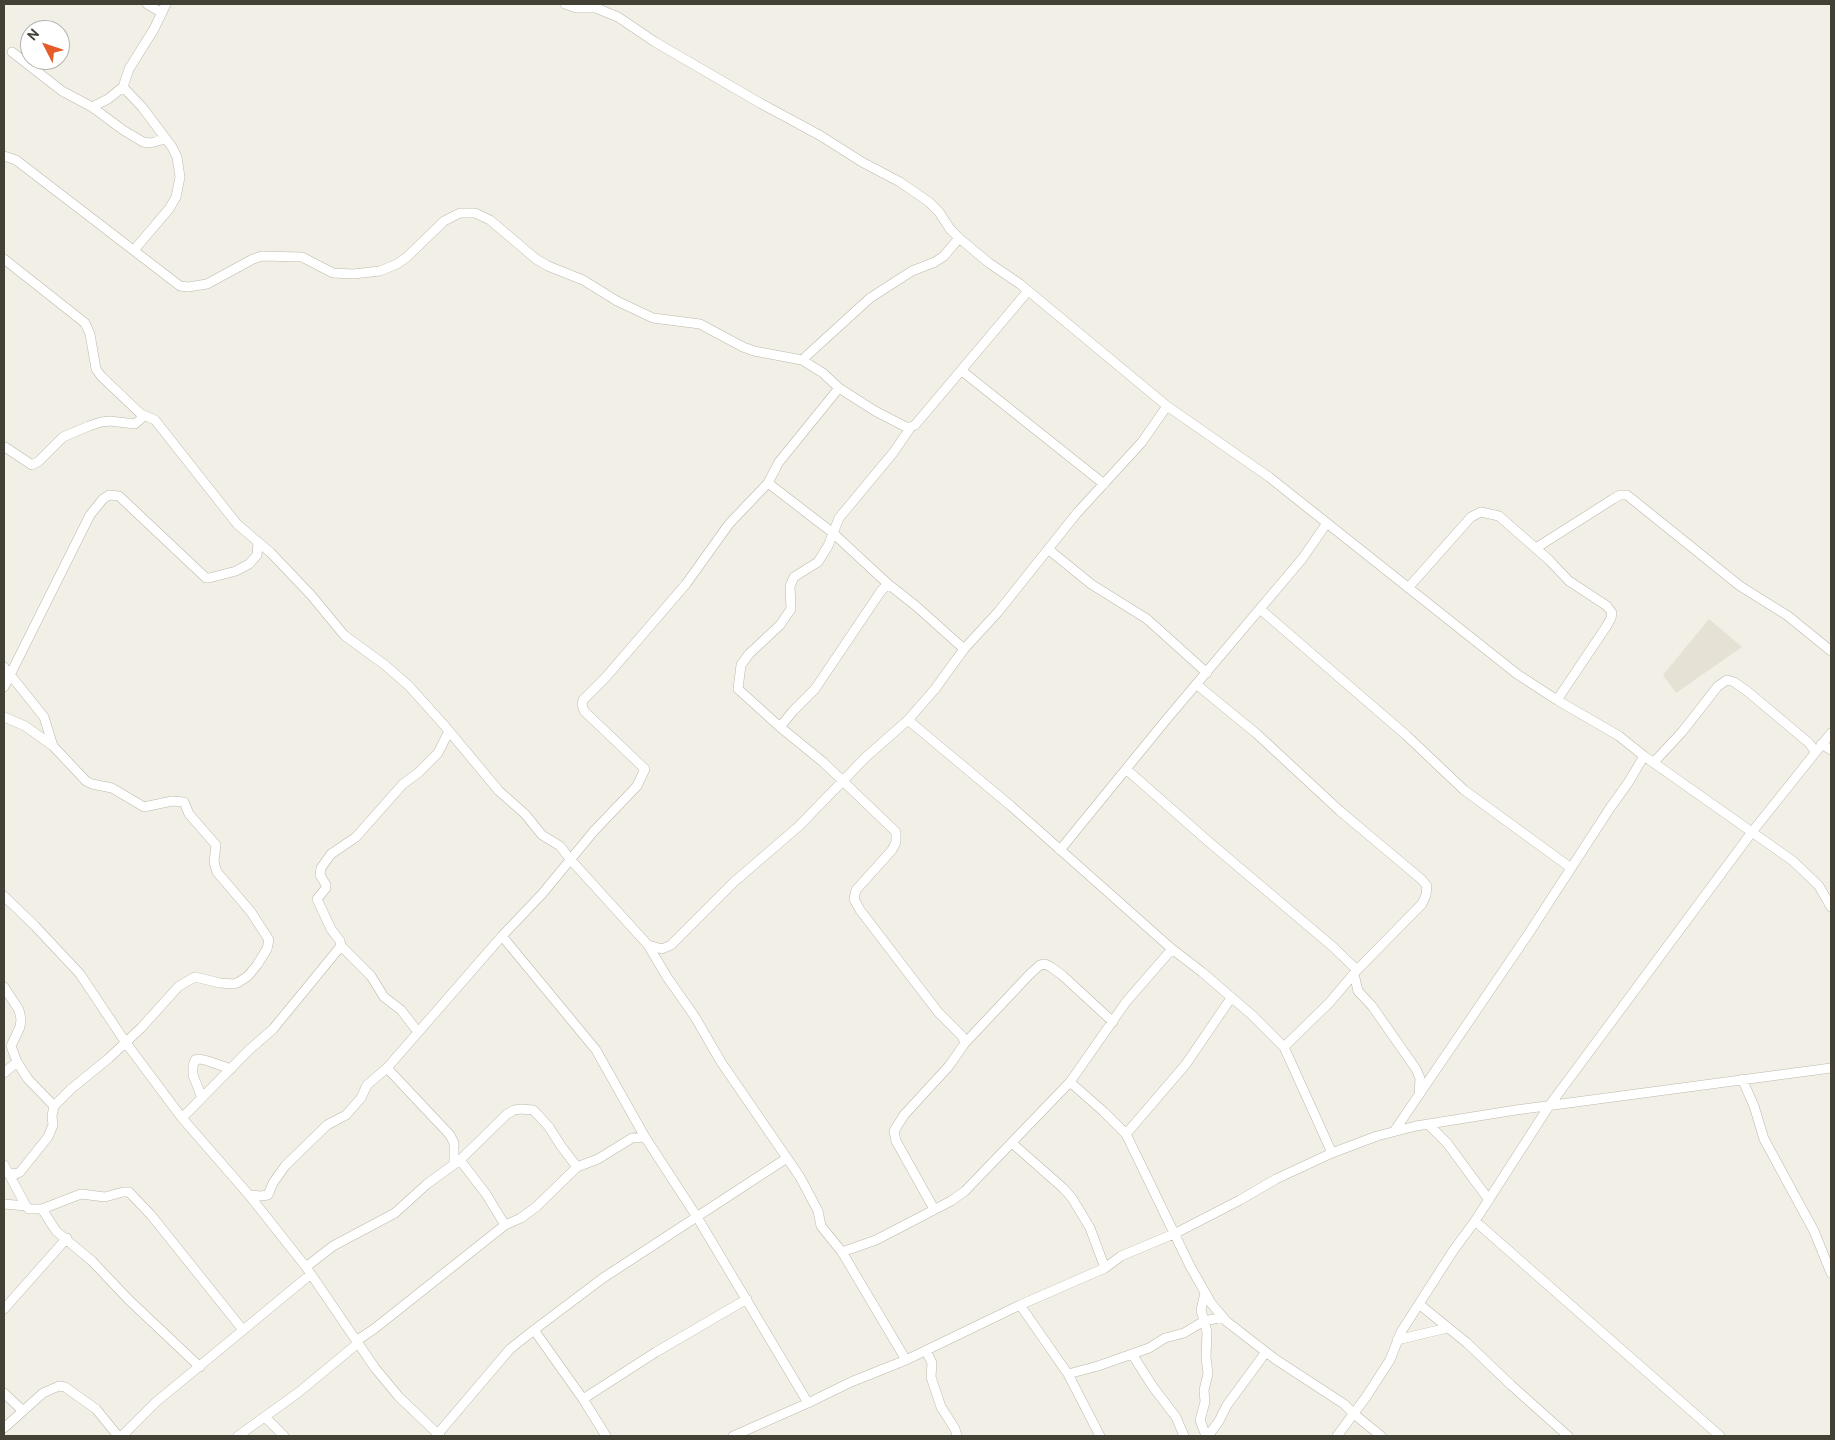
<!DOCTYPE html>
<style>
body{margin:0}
#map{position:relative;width:1835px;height:1440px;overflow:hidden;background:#f1efe6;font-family:Overpass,sans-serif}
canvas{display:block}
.frame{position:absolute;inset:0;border:5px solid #434036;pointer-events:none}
.north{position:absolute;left:20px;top:20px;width:50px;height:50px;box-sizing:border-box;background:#fff;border:1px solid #b4b3af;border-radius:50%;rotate:311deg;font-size:14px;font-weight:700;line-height:20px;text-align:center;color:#434036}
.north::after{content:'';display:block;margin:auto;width:18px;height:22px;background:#e65c28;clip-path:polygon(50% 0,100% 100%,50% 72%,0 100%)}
</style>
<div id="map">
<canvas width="1835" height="1440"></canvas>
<div class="frame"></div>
<div class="north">N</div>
</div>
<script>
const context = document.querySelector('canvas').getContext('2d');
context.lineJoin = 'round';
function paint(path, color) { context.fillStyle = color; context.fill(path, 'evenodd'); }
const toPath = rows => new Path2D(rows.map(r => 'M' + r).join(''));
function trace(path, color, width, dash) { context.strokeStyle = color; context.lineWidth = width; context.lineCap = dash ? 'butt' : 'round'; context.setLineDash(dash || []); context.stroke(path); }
paint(toPath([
 [1709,619,1742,647,1676,693,1663,675]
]), '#e5e2d5');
const minor = toPath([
 [147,4,162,13],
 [565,4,576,8,596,8,618,17,655,42,760,103,821,136,862,162,900,182,929,202,939,212,950,229,959,238,989,263,1020,284,1167,406,1269,477,1517,674,1557,700,1619,736,1644,756,1793,861,1819,886,1831,907],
 [12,52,62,91,92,107,108,99,123,87,129,69,154,29,166,4],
 [123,87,142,107,172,147,177,157,180,177,176,197,169,209,134,250],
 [92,107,123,130,143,142,150,143,166,139],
 [4,156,16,160,180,286,188,287,207,284,253,259,262,256,302,257,333,273,353,274,380,271,397,264,407,257,444,221,460,213,475,213,490,220,536,259,548,266,583,280,617,301,653,318,700,324,743,347,754,351,802,360,823,373,839,388,875,411,906,427,911,427,915,425,1028,291],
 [4,259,85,323,90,334,96,369,101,376,141,414,155,420,237,524,271,553,311,595,344,635,385,665,409,686,444,725,499,791,525,814,542,835,560,846,570,859,648,945,667,977,695,1017,721,1062,800,1177,818,1211,821,1226,842,1252,906,1360],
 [802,360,870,298,912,271,935,262,944,256,959,238],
 [962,371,1104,484],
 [911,427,893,453,839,518,828,546,818,562,794,577,790,586,791,609,780,625,749,654,741,665,738,689,780,727,823,762,896,832,896,842,892,850,856,890,854,899,860,910,938,1012,962,1036,965,1043,949,1066,904,1115,894,1131,896,1141,934,1209],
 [4,447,5,447,32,465,39,461,63,437,89,426,101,422,110,421,135,424,144,416],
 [768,483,833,533,888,584,916,606,964,649],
 [1536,548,1613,499,1620,495,1627,495,1740,586,1788,616,1831,651],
 [1048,549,1091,584,1147,619,1207,673],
 [1408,588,1471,517,1481,512,1499,516,1549,560,1569,581,1607,606,1612,613,1611,618,1606,627,1557,700],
 [1260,609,1406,735,1464,790,1571,868],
 [4,667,44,717,53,746],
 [1196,684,1257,734,1340,811,1421,879,1427,886,1426,895,1422,904,1357,970,1330,1002,1284,1047],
 [4,687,90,515,103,499,109,495,119,496,206,578,209,578,236,571,249,564,257,555,258,542],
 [4,717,25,726,53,746,86,781,92,784,112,788,144,807,172,801,184,802,189,814,216,845,214,862,217,872,251,912,269,940,267,949,257,965,248,976,239,982,234,984,220,983,195,977,179,986,141,1028,109,1058,71,1089,54,1106,52,1116,53,1125,48,1137,20,1172,16,1174,9,1173],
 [908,720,1011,806,1172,949,1202,972,1253,1016,1284,1047,1332,1153],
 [780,727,793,711,815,689,881,591,888,584],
 [1821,744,1831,750],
 [1654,762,1682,732,1718,686,1727,680,1734,682,1747,691,1809,743,1815,751],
 [1126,769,1209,842,1332,946,1357,970],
 [1060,850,1166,720,1302,559,1327,523],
 [4,896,35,926,80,974,126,1043,182,1118,249,1195,306,1267,375,1368,399,1397,440,1436],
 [502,936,596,1050,645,1137,697,1217,808,1403],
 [648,945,662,949,671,945,734,882,799,826,866,757,908,720,935,689,964,649,998,612,1077,513,1142,442,1167,406],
 [341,946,371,976,384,997,401,1010,418,1032],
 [1354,974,1358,991,1372,1006,1416,1069,1420,1078,1419,1095],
 [4,987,19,1010,21,1019,20,1027,11,1046,17,1062,28,1079,54,1106],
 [965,1043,1030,974,1040,965,1045,964,1051,967,1062,975,1113,1022],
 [387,1068,450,1135,454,1143,454,1164],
 [4,1073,17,1062],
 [1742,1079,1754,1106,1764,1139,1814,1231,1831,1273],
 [1070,1082,1104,1112,1126,1134,1190,1266,1211,1303,1226,1321,1275,1359,1344,1404,1354,1414,1381,1436],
 [202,1098,193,1075,193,1066,195,1060,200,1059,208,1061,231,1069],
 [182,1118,249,1050,273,1029,341,946,340,941,331,929,317,899,326,888,326,885,320,875,321,868,331,854,356,837,403,784,418,773,438,753,449,731],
 [1429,1125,1447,1143,1489,1200],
 [1395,1130,1529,933,1610,808,1628,783,1644,756],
 [1126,1134,1186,1064,1231,998],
 [1012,1143,1063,1188,1072,1198,1090,1228,1105,1268],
 [460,1160,486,1194,505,1225],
 [4,1165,26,1206,29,1209,42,1209,81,1194,105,1197,123,1192,129,1192,151,1215,243,1330],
 [249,1195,261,1196,268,1195,273,1183,285,1166,327,1125,346,1115,361,1098,367,1085,387,1068,502,936,542,894,594,831,637,786,645,769,584,711,582,704,583,700,606,677,686,584,729,524,768,483,779,462,839,388],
 [4,1204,26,1206],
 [42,1209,56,1231,92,1261,129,1300,200,1367],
 [1475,1221,1720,1436],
 [842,1252,876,1240,951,1201,965,1191,1070,1082,1126,1002,1172,949],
 [306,1267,333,1246,395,1213,427,1184,460,1160,507,1114,514,1110,521,1109,533,1110,539,1116,549,1127,561,1146,577,1167],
 [1205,1293,1201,1310,1207,1332,1206,1357,1208,1374,1204,1390,1205,1402,1200,1420,1206,1436],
 [1419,1304,1467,1343,1511,1385,1568,1436],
 [1020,1305,1068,1374,1100,1436],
 [4,1309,67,1238],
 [534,1330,583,1399,606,1436],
 [1397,1340,1447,1328],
 [356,1341,374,1329,505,1225,521,1218,536,1207,577,1167,598,1159,632,1138,645,1137],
 [926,1351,932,1363,931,1377,941,1407,955,1429,957,1436],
 [1132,1354,1153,1387,1176,1417,1184,1436],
 [1068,1374,1098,1366,1149,1348,1165,1338,1184,1333,1204,1321,1223,1317],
 [4,1393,23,1411],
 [583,1399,656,1352,747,1299],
 [265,1417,284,1436],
 [4,1428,43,1393,59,1386,65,1387,96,1409,118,1436],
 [122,1436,156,1402,311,1274],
 [238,1436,299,1392,357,1344],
 [436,1436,510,1349,534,1330,603,1278,787,1158],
 [733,1436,808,1403,851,1382,906,1360,1020,1305,1105,1268,1121,1256,1176,1233,1240,1200,1276,1179,1332,1153,1377,1136,1416,1126,1516,1110,1831,1068],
 [1208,1436,1219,1421,1227,1405,1266,1352],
 [1337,1436,1366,1397,1390,1360,1401,1332,1453,1251,1475,1221,1549,1106,1752,832,1831,733]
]);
trace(minor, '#bcb8aa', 10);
trace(minor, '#fff', 9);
</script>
